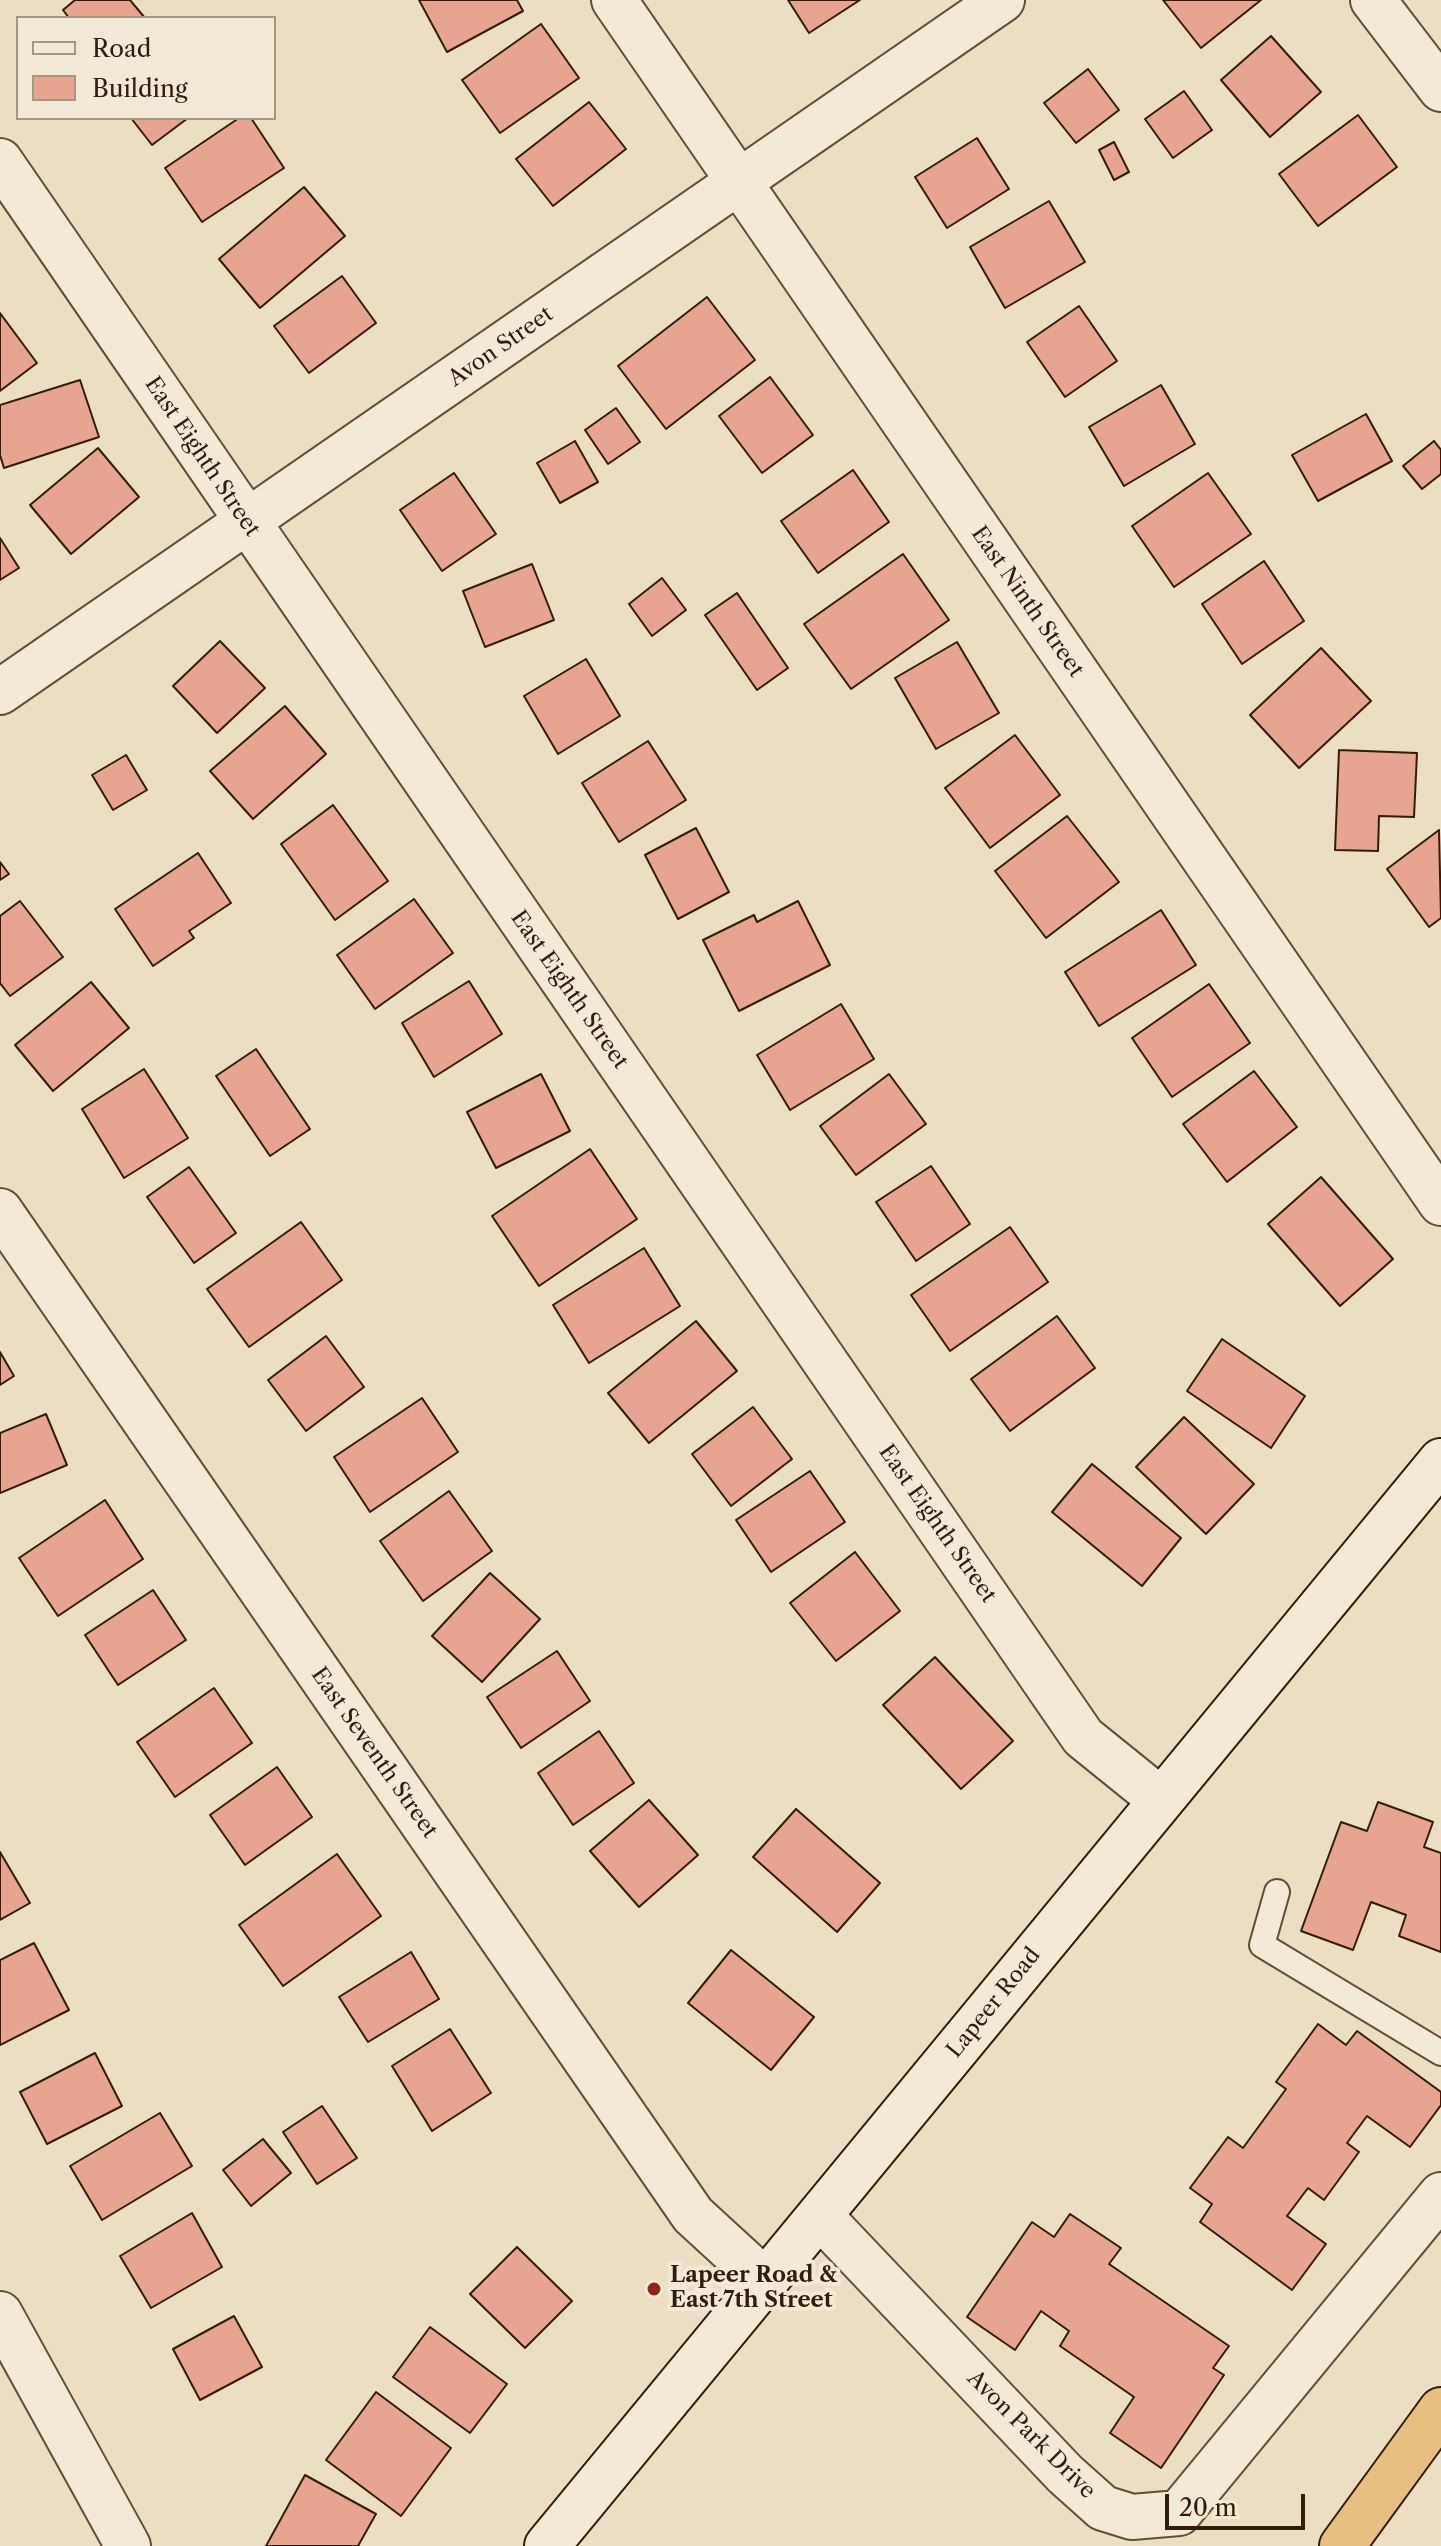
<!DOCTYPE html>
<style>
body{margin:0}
#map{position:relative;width:1441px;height:2546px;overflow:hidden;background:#ebdec2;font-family:"Libre Caslon Text",serif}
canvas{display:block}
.legend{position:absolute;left:16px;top:16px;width:260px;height:104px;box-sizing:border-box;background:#f2ead7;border:2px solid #a59883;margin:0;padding:10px 14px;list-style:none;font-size:24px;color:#321e06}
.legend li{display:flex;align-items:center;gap:16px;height:40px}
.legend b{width:40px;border:2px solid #a59883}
.scale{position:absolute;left:1165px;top:2494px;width:140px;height:36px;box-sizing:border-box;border:4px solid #321e06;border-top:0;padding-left:10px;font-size:24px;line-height:28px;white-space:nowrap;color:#321e06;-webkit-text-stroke:6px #f2ead7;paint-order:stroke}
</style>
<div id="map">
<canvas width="1441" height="2546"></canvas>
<ul class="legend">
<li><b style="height:10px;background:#f2ead7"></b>Road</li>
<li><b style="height:22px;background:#e6a491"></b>Building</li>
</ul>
<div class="scale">20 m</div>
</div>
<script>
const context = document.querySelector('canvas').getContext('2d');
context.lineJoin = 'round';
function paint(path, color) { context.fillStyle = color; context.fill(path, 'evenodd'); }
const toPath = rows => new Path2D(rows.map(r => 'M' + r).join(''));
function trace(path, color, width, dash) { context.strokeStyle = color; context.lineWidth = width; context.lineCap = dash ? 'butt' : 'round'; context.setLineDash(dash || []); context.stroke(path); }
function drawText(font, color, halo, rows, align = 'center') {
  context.font = font + ' "Libre Caslon Text",serif'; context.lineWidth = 8; context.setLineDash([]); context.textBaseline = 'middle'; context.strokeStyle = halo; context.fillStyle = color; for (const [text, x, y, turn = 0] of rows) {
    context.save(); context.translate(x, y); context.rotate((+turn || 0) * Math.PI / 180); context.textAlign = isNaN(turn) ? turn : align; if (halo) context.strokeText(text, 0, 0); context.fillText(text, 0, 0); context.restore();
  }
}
const building = toPath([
 [75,0,130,0,145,18,69,18,63,10,75,0],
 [419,0,517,0,523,11,447,52,419,0],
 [788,0,860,0,809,33,788,0],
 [1163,0,1261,0,1201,48,1163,0],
 [541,24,579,78,500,133,462,80,541,24],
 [1271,36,1321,92,1270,137,1221,80,1271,36],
 [1088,69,1119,110,1076,143,1044,103,1088,69],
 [1184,91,1212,130,1173,158,1145,119,1184,91],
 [589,102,626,149,553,206,516,159,589,102],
 [1358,115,1397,167,1318,226,1279,174,1358,115],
 [131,118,188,118,152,145,131,118],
 [239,118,251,118,284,168,202,222,165,168,239,118],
 [977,138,1009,189,947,228,915,177,977,138],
 [1114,142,1129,172,1114,180,1099,150,1114,142],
 [304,187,345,236,260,308,219,259,304,187],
 [1049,201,1085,262,1005,308,970,247,1049,201],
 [342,276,376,323,309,373,274,326,342,276],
 [707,297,755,360,666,429,618,366,707,297],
 [1079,306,1117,361,1065,397,1027,342,1079,306],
 [0,313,37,363,0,391,0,313],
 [770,377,813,435,762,473,719,416,770,377],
 [80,380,99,437,4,468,0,455,0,405,80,380],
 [1161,385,1195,444,1124,486,1089,427,1161,385],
 [616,408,640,442,608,464,585,430,616,408],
 [1366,414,1392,461,1318,501,1292,455,1366,414],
 [575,441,598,482,560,503,537,463,575,441],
 [1434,441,1441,450,1441,474,1422,489,1403,466,1434,441],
 [98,448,139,497,71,554,30,505,98,448],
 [853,470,889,522,818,573,781,521,853,470],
 [454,473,496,534,442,571,400,510,454,473],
 [1208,473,1251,534,1174,587,1132,526,1208,473],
 [0,538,19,568,0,580,0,538],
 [903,554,949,620,851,689,804,624,903,554],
 [1264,561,1304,621,1242,664,1202,604,1264,561],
 [532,564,554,620,485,647,463,591,532,564],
 [662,578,686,610,652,636,629,604,662,578],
 [737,593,788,668,757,690,705,615,737,593],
 [220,641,265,688,217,733,173,686,220,641],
 [957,642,999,713,936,749,895,678,957,642],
 [1321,648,1371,701,1299,768,1250,715,1321,648],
 [586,659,620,716,558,754,524,696,586,659],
 [285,706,326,754,253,819,210,771,285,706],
 [1015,735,1060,795,990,848,945,788,1015,735],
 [648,741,686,800,619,842,582,783,648,741],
 [1339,750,1417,753,1414,817,1379,816,1378,851,1335,850,1339,750],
 [126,755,147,790,113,810,92,775,126,755],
 [333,805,388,881,335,920,281,844,333,805],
 [1067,816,1119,882,1046,938,995,871,1067,816],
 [696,828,729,892,678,919,645,855,696,828],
 [1439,830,1441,918,1429,927,1387,869,1439,830],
 [198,853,231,903,189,931,194,938,153,966,115,909,198,853],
 [0,862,9,874,0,880,0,862],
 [414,899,453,953,375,1009,337,955,414,899],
 [20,901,63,957,10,996,0,983,0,916,20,901],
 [798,901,830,965,739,1011,703,940,754,915,757,922,798,901],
 [1161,910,1196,965,1099,1026,1065,972,1161,910],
 [469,981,502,1034,434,1077,402,1023,469,981],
 [91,982,129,1028,53,1091,15,1045,91,982],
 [1209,984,1250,1043,1172,1097,1132,1038,1209,984],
 [841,1004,874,1059,790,1110,757,1055,841,1004],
 [256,1049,310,1129,270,1156,216,1076,256,1049],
 [144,1069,188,1138,124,1178,82,1109,144,1069],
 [1254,1071,1297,1127,1227,1182,1183,1124,1254,1071],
 [541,1074,570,1131,496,1168,467,1112,541,1074],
 [889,1074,926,1124,856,1175,820,1126,889,1074],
 [590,1149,637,1219,539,1286,492,1216,590,1149],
 [931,1166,970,1224,916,1261,876,1202,931,1166],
 [189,1167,236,1233,194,1263,147,1197,189,1167],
 [1321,1177,1393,1259,1340,1306,1268,1224,1321,1177],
 [301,1222,342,1280,249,1347,207,1289,301,1222],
 [1010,1227,1048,1282,950,1351,911,1295,1010,1227],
 [644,1248,680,1306,589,1363,553,1305,644,1248],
 [1057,1316,1095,1368,1010,1431,971,1379,1057,1316],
 [696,1321,737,1371,649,1443,608,1393,696,1321],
 [326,1336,364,1387,306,1431,268,1380,326,1336],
 [1222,1339,1305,1396,1271,1448,1187,1391,1222,1339],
 [0,1352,14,1376,0,1385,0,1352],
 [422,1398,458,1452,370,1512,334,1457,422,1398],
 [753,1407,792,1459,731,1506,692,1454,753,1407],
 [46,1414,67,1465,0,1493,0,1433,46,1414],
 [1184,1417,1254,1484,1206,1534,1136,1467,1184,1417],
 [1092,1464,1181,1538,1142,1586,1052,1512,1092,1464],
 [810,1471,845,1522,771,1572,736,1520,810,1471],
 [449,1491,492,1551,423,1601,380,1541,449,1491],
 [105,1500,143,1559,58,1616,19,1558,105,1500],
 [855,1552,900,1611,836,1661,790,1603,855,1552],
 [490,1573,540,1619,482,1682,432,1636,490,1573],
 [153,1590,186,1640,118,1685,85,1635,153,1590],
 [557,1651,590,1701,521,1748,487,1697,557,1651],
 [935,1657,1013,1741,961,1789,883,1705,935,1657],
 [214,1688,252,1743,175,1797,137,1742,214,1688],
 [599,1731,634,1783,573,1825,538,1773,599,1731],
 [277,1767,312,1817,245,1865,210,1815,277,1767],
 [649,1800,698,1855,639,1907,590,1851,649,1800],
 [1378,1802,1433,1822,1424,1847,1441,1853,1441,1952,1399,1936,1406,1915,1371,1902,1353,1950,1301,1931,1341,1822,1367,1831,1378,1802],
 [796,1809,880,1883,837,1932,753,1857,796,1809],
 [0,1852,30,1903,0,1920,0,1852],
 [337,1854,381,1916,283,1986,239,1925,337,1854],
 [34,1943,69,2010,0,2045,0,1960,34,1943],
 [731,1950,814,2017,771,2070,688,2003,731,1950],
 [411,1952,439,1999,368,2042,339,1997,411,1952],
 [1318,2024,1346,2045,1357,2031,1441,2092,1441,2105,1410,2147,1367,2116,1347,2143,1359,2152,1324,2200,1308,2188,1287,2216,1326,2244,1292,2290,1200,2222,1212,2204,1190,2188,1228,2137,1243,2148,1286,2089,1276,2082,1318,2024],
 [450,2029,491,2093,432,2131,392,2066,450,2029],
 [95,2053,122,2106,47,2144,20,2092,95,2053],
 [322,2106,357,2158,317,2184,283,2132,322,2106],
 [160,2113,192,2166,102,2220,70,2166,160,2113],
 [263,2139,291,2173,251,2206,223,2170,263,2139],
 [192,2213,222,2267,151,2308,120,2256,192,2213],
 [1070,2214,1121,2248,1109,2264,1229,2346,1213,2368,1224,2375,1161,2468,1110,2433,1134,2397,1060,2346,1069,2331,1041,2311,1015,2350,967,2317,1032,2222,1054,2237,1070,2214],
 [517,2247,572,2301,525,2348,470,2294,517,2247],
 [234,2316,262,2367,200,2400,173,2349,234,2316],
 [430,2327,507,2384,470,2433,393,2377,430,2327],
 [376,2392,451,2448,401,2516,326,2460,376,2392],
 [305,2475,376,2514,358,2546,266,2546,305,2475]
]);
paint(building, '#e6a491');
trace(building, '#321e06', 2);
const lane = toPath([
 [1277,1892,1262,1945,1441,2053]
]);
const street = toPath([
 [614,0,1441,1203],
 [1373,0,1441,89],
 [0,161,1083,1737,1161,1800],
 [0,692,1002,0],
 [0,1211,693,2215,765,2281],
 [820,2216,1065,2474,1103,2508,1132,2517,1179,2513,1441,2195],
 [0,2314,128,2546]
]);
const secondary = toPath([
 [547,2546,1441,1461]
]);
const highway = toPath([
 [1342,2546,1441,2410]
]);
trace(lane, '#604e35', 28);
trace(street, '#604e35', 48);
trace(secondary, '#321e06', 48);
trace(highway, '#321e06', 48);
trace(lane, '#f2ead7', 24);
trace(street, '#f2ead7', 44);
trace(secondary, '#f2ead7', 44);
trace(highway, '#e6bf81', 44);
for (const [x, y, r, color] of [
 [654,2289,8,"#8f2418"]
]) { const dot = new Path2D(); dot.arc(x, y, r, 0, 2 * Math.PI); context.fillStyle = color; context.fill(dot); trace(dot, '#f2ead7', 3); }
drawText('22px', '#321e06', '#f2ead7', [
 ["Avon Street",501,347,-35],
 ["East Eighth Street",202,457,56],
 ["East Ninth Street",1027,602,55],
 ["East Eighth Street",569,990,55],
 ["East Eighth Street",937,1524,55],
 ["East Seventh Street",374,1753,55],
 ["Lapeer Road",994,2003,-51],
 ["Avon Park Drive",1031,2435,45]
]);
drawText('bold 22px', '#321e06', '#f2ead7', [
 ["Lapeer Road &",670,2276],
 ["East 7th Street",670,2301]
], 'left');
</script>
